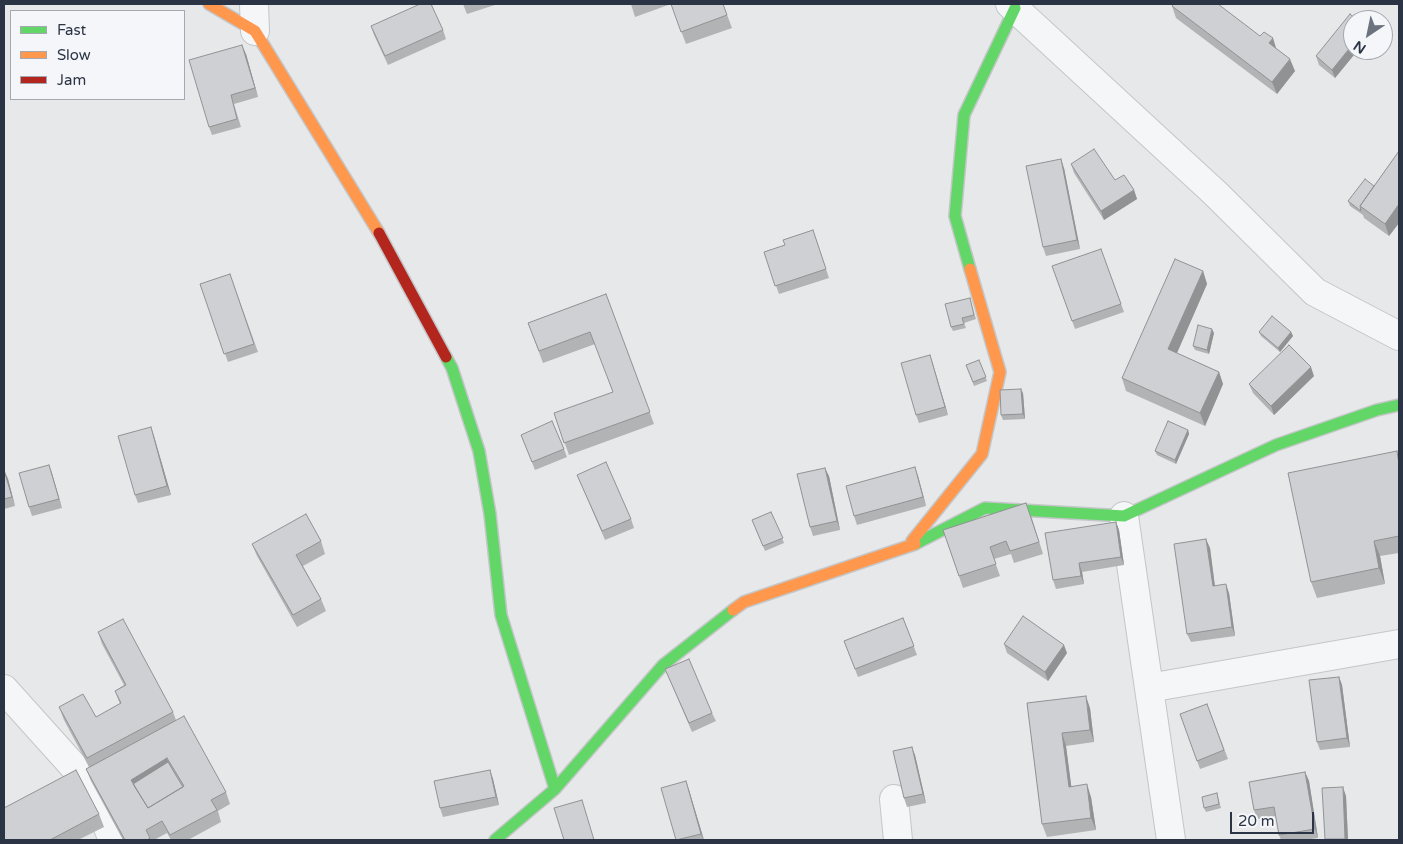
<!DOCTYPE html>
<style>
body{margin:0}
#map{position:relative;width:1403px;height:844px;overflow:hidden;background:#e6e8ea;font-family:"Varela Round",sans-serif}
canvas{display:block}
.frame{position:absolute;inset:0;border:5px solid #2b3445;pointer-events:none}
.legend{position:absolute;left:10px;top:10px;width:175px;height:90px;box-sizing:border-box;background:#f4f6f9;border:1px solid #a4a8b1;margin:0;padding:6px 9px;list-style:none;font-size:15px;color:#2b3445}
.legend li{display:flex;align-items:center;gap:10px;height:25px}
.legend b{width:25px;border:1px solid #a4a8b1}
.north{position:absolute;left:1343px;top:10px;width:50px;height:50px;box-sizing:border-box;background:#f4f6f9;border:1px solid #a4a8b1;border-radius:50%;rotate:214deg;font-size:14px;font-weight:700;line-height:20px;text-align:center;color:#2b3445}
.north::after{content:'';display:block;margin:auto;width:18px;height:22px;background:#6c737f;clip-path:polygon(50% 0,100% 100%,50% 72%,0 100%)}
.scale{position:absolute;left:1230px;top:812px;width:84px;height:22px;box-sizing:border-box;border:2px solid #2b3445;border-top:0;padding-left:6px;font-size:15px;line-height:18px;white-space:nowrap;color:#2b3445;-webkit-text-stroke:4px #f4f6f9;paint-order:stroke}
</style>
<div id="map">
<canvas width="1403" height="844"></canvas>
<div class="frame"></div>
<ul class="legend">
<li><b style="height:6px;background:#63d668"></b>Fast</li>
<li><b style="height:6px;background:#ff974d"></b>Slow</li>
<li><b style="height:6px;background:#b3261e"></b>Jam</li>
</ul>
<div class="north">N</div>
<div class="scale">20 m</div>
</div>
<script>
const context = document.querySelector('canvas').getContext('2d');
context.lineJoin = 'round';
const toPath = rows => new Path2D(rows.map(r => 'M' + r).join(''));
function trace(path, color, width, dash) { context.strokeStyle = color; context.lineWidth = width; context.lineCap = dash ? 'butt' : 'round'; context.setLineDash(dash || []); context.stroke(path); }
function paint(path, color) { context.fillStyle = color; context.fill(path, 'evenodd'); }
const street = toPath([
 [254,4,255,31],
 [1010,4,1215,193,1315,292,1399,336],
 [1124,516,1171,840],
 [1149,688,1399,644],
 [4,689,75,768,100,808,113,840],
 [894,799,898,840]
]);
const fast = toPath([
 [970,269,955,216,964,115,1015,8],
 [446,357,452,368,479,451,490,514,501,615,555,789],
 [915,544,985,508,1124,516,1276,445,1377,410,1399,405],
 [495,840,555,789,663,665,733,610]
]);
const slow = toPath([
 [209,4,255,31,379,233],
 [912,541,982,454,1000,372,970,269],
 [733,610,744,602,915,544]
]);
const jam = toPath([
 [379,233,446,357]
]);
trace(street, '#c4c6c8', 30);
trace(fast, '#c4c6c8', 14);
trace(slow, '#c4c6c8', 14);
trace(jam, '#c4c6c8', 14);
trace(street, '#f5f6f7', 28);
trace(fast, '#63d668', 11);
trace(slow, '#ff974d', 11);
trace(jam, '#b3261e', 11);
paint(toPath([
 [463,4,498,4,467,14],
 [631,4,723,4,732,28,686,44,671,4,635,17],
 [1172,6,1277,49,1295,71,1277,94,1176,18],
 [371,26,443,30,446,39,388,65,374,35],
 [1353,50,1358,50,1335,78,1319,65,1316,56],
 [246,54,258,97,234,104,241,127,212,135,209,127],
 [1399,151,1399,223,1389,236,1364,218,1363,215,1350,206,1348,201,1374,186],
 [1071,164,1115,180,1134,190,1137,199,1104,220,1074,173],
 [1064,168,1080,249,1046,256,1043,247],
 [813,230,829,278,779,294,764,252,785,245],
 [1101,249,1124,312,1075,329,1052,266],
 [1203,271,1207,284,1177,353,1219,372,1223,384,1205,426,1126,391,1122,378],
 [230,274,258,352,228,362,200,284],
 [606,294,654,424,569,455,554,413,613,392,595,344,543,363,528,323],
 [971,303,976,319,964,323,966,328,953,331,951,327],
 [1259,332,1291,332,1293,336,1280,352,1261,336],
 [1214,333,1209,354,1195,350,1193,346],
 [930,355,948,415,919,423,916,415],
 [979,360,987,381,974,386,966,365],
 [1314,376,1274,415,1253,393,1249,384],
 [1023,393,1025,419,1003,420,1001,415],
 [151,427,171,495,138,503,135,495],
 [1188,430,1189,434,1176,464,1157,455,1155,451],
 [521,435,564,449,567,457,535,470],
 [1399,458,1399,553,1380,556,1385,584,1317,598,1311,582],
 [49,465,62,508,32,516,29,507],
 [4,470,8,479,15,506,4,509],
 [577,475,631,519,634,528,605,540],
 [829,476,840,530,813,536,810,527],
 [918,476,926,506,857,525,854,516],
 [771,512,784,543,765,551,752,520],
 [1031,515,1043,554,1014,563,1011,554,994,559,1000,576,963,588,943,530],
 [1116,522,1119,530,1124,565,1082,572,1084,584,1056,589,1053,580],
 [321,541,325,554,303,566,321,599,326,611,297,627,257,556,252,544],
 [1210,548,1215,586,1229,593,1235,636,1191,642,1187,634],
 [903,618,917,655,858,677,844,641],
 [98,632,173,712,176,720,226,792,230,804,218,811,221,822,188,840,171,840,167,833,154,840,123,840,91,781,86,769,89,767,64,720,59,707,96,717,120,704,115,691,124,685,102,644],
 [1004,644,1067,653,1048,681,1007,653],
 [665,669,712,713,716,721,692,732],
 [1339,677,1342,685,1350,747,1320,750,1317,742],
 [1027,703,1090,708,1094,742,1066,746,1071,786,1091,797,1096,830,1047,837,1042,824],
 [1207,704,1228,759,1200,769,1180,714],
 [915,755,926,803,907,807,904,798],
 [490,770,493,779,499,805,443,817,440,808],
 [1305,772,1309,781,1318,838,1303,840,1281,840,1279,835,1276,816,1257,819,1254,810],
 [686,781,689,790,704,840,676,840],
 [1217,793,1221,808,1206,812,1204,808],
 [1346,796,1348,840,1326,840,1325,839],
 [99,814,104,827,78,840,4,840]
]), '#b1b3b5');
paint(toPath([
 [1273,38,1277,51,1269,43],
 [1353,44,1353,50,1358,50,1335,78,1332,70],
 [242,45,246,54,258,97,255,88],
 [1290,59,1295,71,1277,94,1272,82],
 [1061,159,1064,168,1080,249,1077,240],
 [1134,190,1137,199,1104,220,1101,211],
 [1399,204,1399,223,1389,236,1385,224],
 [1203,271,1207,284,1173,362,1168,349],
 [1212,329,1214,333,1209,354,1207,350],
 [1291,332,1293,336,1280,352,1278,348],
 [930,355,933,364,948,415,945,407],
 [1311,367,1314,376,1274,415,1271,406],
 [1219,372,1223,384,1205,426,1200,413],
 [1021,389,1023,393,1025,419,1023,414],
 [151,427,154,436,171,495,167,486],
 [1188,430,1189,434,1176,464,1175,460],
 [49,465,52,473,62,508,59,499],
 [915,467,918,476,926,506,923,497],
 [825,468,829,476,840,530,837,521],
 [4,470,8,479,15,506,12,497],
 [1116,522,1119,530,1124,565,1121,557],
 [1206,539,1210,548,1216,595,1213,586],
 [1374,541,1380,556,1385,584,1379,568],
 [1079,563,1082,572,1084,584,1081,576],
 [1226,584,1229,593,1235,636,1232,627],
 [1064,645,1067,653,1048,681,1045,672],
 [1339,677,1342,685,1350,747,1347,738],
 [1086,696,1090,708,1094,742,1090,730],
 [1062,733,1066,746,1073,799,1069,787],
 [912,747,915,755,926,803,923,794],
 [167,758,171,771,137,792,131,780],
 [490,770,493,779,499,805,496,797],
 [1305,772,1309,781,1318,838,1315,829],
 [686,781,689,790,704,840,701,834],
 [1087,784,1091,797,1096,830,1091,818],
 [1343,787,1346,796,1348,840,1346,840,1345,839]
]), '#909294');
const building = toPath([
 [420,4,431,4,443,30,385,56,371,26,420,4],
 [671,4,723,4,727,15,681,32,671,4],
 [1173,4,1218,4,1260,36,1264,32,1273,38,1269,43,1290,59,1272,82,1172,6,1173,4],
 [1350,14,1357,20,1353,20,1353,44,1332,70,1316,56,1350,14],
 [242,45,255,88,231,95,237,119,209,127,189,60,242,45],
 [1094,149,1115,180,1124,175,1134,190,1101,211,1071,164,1094,149],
 [1399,151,1399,204,1385,224,1360,206,1399,151],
 [1061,159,1077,240,1043,247,1026,166,1061,159],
 [1365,179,1374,186,1360,206,1361,211,1348,201,1365,179],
 [813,230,826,269,775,286,764,252,785,245,783,240,813,230],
 [1101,249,1121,304,1072,321,1052,266,1101,249],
 [1175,259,1203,271,1168,349,1219,372,1200,413,1122,378,1175,259],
 [230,274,254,344,224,354,200,284,230,274],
 [606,294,650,412,564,443,554,413,613,392,590,332,539,351,528,323,606,294],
 [970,298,974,315,962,318,964,324,951,327,945,304,970,298],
 [1272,316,1291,332,1278,348,1259,332,1272,316],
 [1198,325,1212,329,1207,350,1193,346,1198,325],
 [1289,345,1311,367,1271,406,1249,384,1289,345],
 [930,355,945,407,916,415,901,363,930,355],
 [979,360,986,377,973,382,966,365,979,360],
 [1021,389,1023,414,1001,415,1000,390,1021,389],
 [552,421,564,449,532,462,521,435,552,421],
 [1168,421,1188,430,1175,460,1155,451,1168,421],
 [151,427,167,486,135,495,118,436,151,427],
 [1397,451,1399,464,1399,536,1374,541,1379,568,1311,582,1288,473,1397,451],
 [606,462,631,519,602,531,577,475,606,462],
 [49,465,59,499,29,507,19,473,49,465],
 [915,467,923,497,854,516,846,486,915,467],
 [825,468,837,521,810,527,797,474,825,468],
 [4,470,12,497,4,499,4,470],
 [1026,503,1039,542,1010,551,1006,541,990,547,996,564,959,576,943,530,1026,503],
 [771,512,783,538,763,546,752,520,771,512],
 [306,514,321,541,296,555,321,599,293,615,252,544,306,514],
 [1116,522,1121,557,1079,563,1081,576,1053,580,1045,533,1116,522],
 [1206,539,1213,586,1226,584,1232,627,1187,634,1174,544,1206,539],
 [1023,616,1064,645,1045,672,1004,644,1023,616],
 [903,618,914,646,855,669,844,641,903,618],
 [123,619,173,712,87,758,59,707,83,694,96,717,121,703,115,691,126,685,98,632,123,619],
 [689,659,712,713,689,723,665,669,689,659],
 [1339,677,1347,738,1317,742,1309,680,1339,677],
 [1086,696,1090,730,1062,733,1069,787,1087,784,1091,818,1042,824,1027,703,1086,696],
 [1207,704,1224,750,1197,761,1180,714,1207,704],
 [184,716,226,792,211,800,217,810,170,835,162,821,146,830,150,838,147,840,125,840,86,769,184,716],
 [167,758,184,786,148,808,131,780,167,758],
 [912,747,923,794,904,798,893,751,912,747],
 [168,762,183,787,148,808,133,784,168,762],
 [76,770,99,814,50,840,4,840,4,808,76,770],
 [490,770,496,797,440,808,434,781,490,770],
 [1305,772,1315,829,1279,835,1274,807,1254,810,1249,782,1305,772],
 [686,781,701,834,676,840,661,788,686,781],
 [1343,787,1345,839,1325,839,1322,788,1343,787],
 [1217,793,1219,804,1204,808,1202,797,1217,793],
 [582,800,594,840,564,840,554,808,582,800]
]);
paint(building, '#ced0d3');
trace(building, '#909294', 1);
</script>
